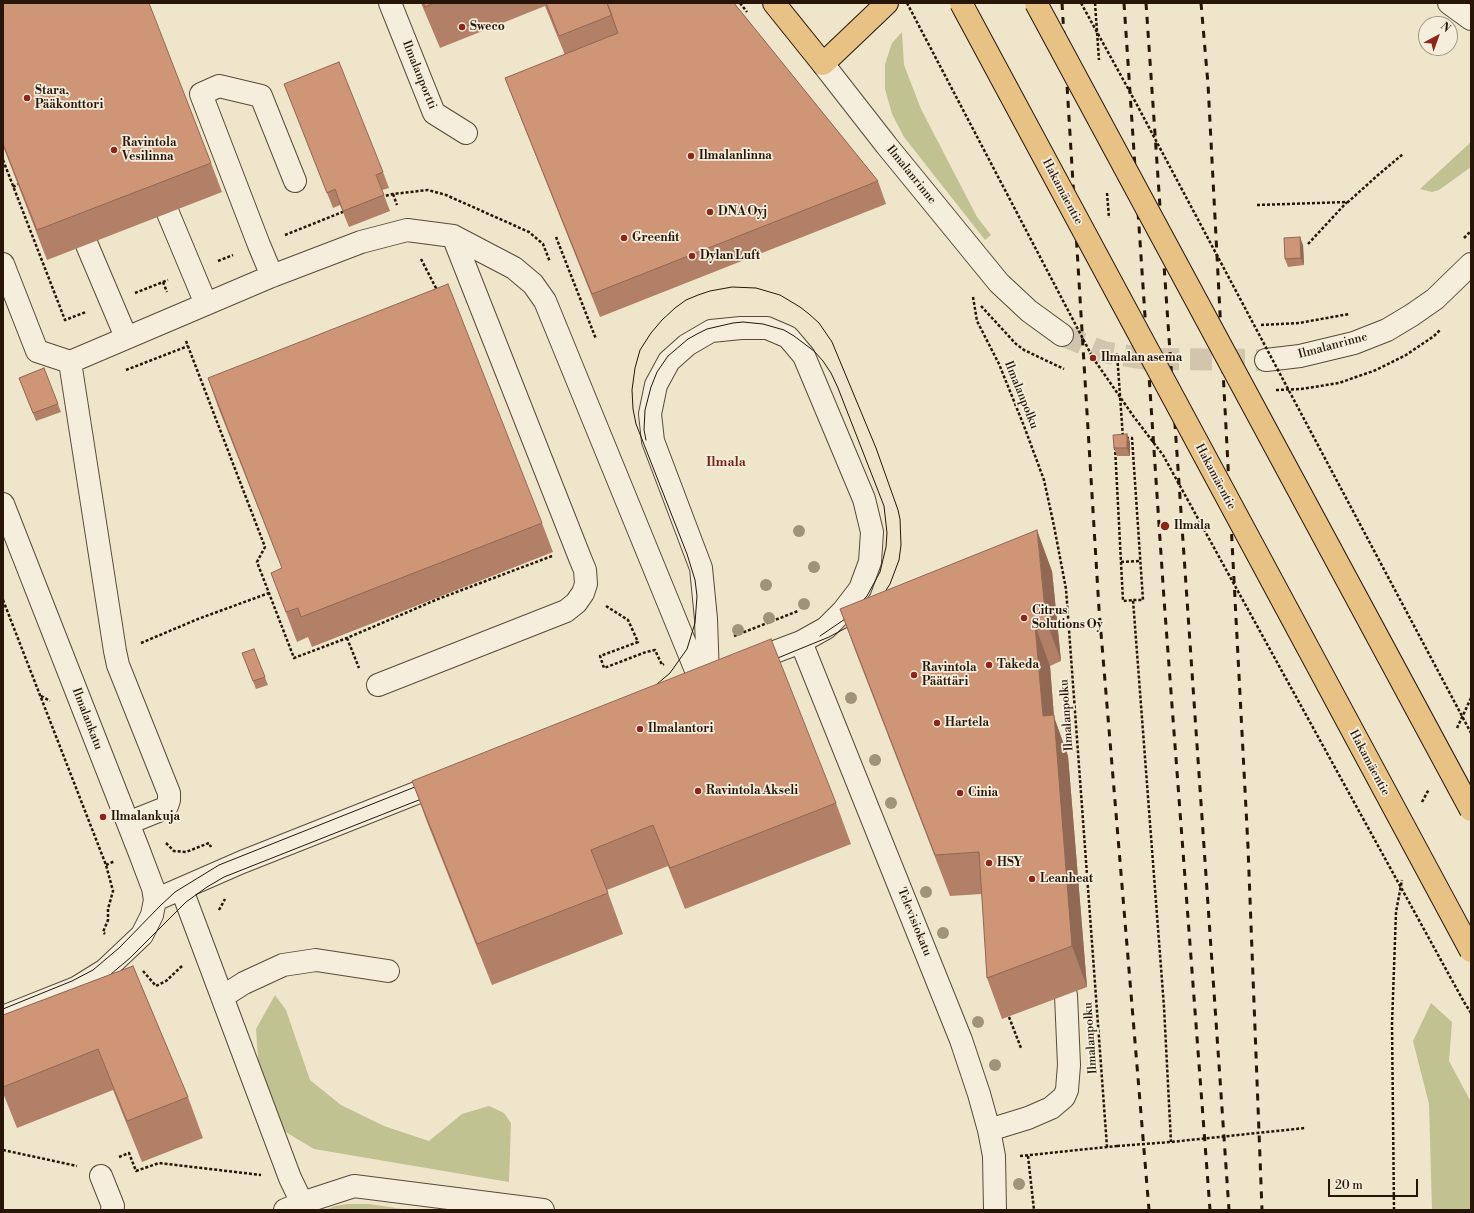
<!DOCTYPE html>
<meta charset="utf-8">
<style>
body{margin:0}
#map{position:relative;width:1474px;height:1213px;overflow:hidden;background:#efe5ca;font-family:"Libre Bodoni",serif}
canvas{display:block}
.frame{position:absolute;inset:0;border:4px solid #271608;pointer-events:none}
.north{position:absolute;left:1418px;top:16px;width:40px;height:40px;box-sizing:border-box;background:#f5eedd;border:1px solid #a39888;border-radius:50%;rotate:41deg;font-size:11px;font-weight:700;line-height:16px;text-align:center;color:#271608}
.north::after{content:'';display:block;margin:auto;width:14px;height:18px;background:#8f2418;clip-path:polygon(50% 0,100% 100%,50% 72%,0 100%)}
.scale{position:absolute;left:1328px;top:1179px;width:90px;height:18px;box-sizing:border-box;border:2px solid #271608;border-top:0;padding-left:5px;font-size:12px;line-height:14px;white-space:nowrap;color:#271608;-webkit-text-stroke:3px #f5eedd;paint-order:stroke}
</style>
<div id="map">
<canvas width="1474" height="1213"></canvas>
<div class="frame"></div>
<div class="north">N</div>
<div class="scale">20 m</div>
</div>
<script>
const context = document.querySelector('canvas').getContext('2d');
context.lineJoin = 'round';
function paint(path, color) { context.fillStyle = color; context.fill(path, 'evenodd'); }
const toPath = rows => new Path2D(rows.map(r => 'M' + r).join(''));
function trace(path, color, width, dash) { context.strokeStyle = color; context.lineWidth = width; context.lineCap = dash ? 'butt' : 'round'; context.setLineDash(dash || []); context.stroke(path); }
function drawText(font, color, halo, rows, align = 'center') {
  context.font = font + ' "Libre Bodoni",serif'; context.lineWidth = 3.5; context.setLineDash([]); context.textBaseline = 'middle'; context.strokeStyle = halo; context.fillStyle = color; for (const [text, x, y, turn = 0] of rows) {
    context.save(); context.translate(x, y); context.rotate((+turn || 0) * Math.PI / 180); context.textAlign = isNaN(turn) ? turn : align; if (halo) context.strokeText(text, 0, 0); context.fillText(text, 0, 0); context.restore();
  }
}
paint(toPath([
 [902,32,904,65,921,109,977,217,991,235,985,240,904,137,892,114,885,89,885,64,892,43],
 [1471,142,1471,167,1439,190,1432,192,1420,189],
 [275,995,286,1010,310,1080,341,1105,384,1126,429,1141,462,1114,489,1106,504,1113,511,1123,509,1182,314,1149,284,1131,259,1071,256,1029],
 [1431,1003,1452,1022,1449,1061,1471,1102,1471,1210,1432,1210,1429,1104,1413,1041],
 [348,1204,369,1204,409,1210,325,1210,335,1206]
]), '#c0c292');
trace(toPath([
 [1062,335,1103,352,1146,359,1266,360]
]), '#d1c6ad', 22, [22, 11]);
const minor = toPath([
 [390,3,434,113,466,133],
 [1449,3,1471,19],
 [823,64,887,146,999,283,1029,311,1062,335],
 [168,213,206,304],
 [453,236,514,268,533,284,545,301,700,680],
 [87,245,126,337],
 [3,264,37,351,70,362,272,276,361,242,407,230,453,236,580,558,585,570,586,584,583,593,576,603,566,611,378,685],
 [272,276,259,245,201,94,219,86,261,96,295,181],
 [1266,360,1300,356,1354,343,1387,330,1412,315,1435,299,1471,264],
 [70,362,115,651,118,665,169,793,169,800,167,806,163,809,128,823],
 [3,504,139,851,153,888,155,900,152,915,142,935,105,970,76,988,3,1017],
 [801,642,961,1040,979,1094,989,1130,994,1156,995,1210],
 [708,677,706,619,701,568,653,441,650,414,656,385,669,361,687,345,711,331,741,328,767,328,788,337,804,356,864,499,872,532,870,562,860,589,843,611,826,628,801,642,748,662],
 [182,890,290,1178,302,1203,285,1210],
 [155,900,242,862,444,782],
 [222,997,244,983,283,965,316,960,388,971],
 [989,1130,1028,1118,1051,1108,1064,1097,1067,1090,1069,1065,1066,995],
 [101,1176,113,1206,112,1210],
 [302,1203,354,1186,543,1210]
]);
const major = toPath([
 [774,3,823,64,887,3]
]);
trace(minor, '#594a38', 24);
trace(major, '#271608', 24);
trace(toPath([
 [740,3,747,12],
 [1095,3,1099,60],
 [3,160,65,320,86,312],
 [13,187,18,184],
 [1107,193,1109,218],
 [393,194,397,205],
 [381,197,393,194,428,190,446,195,529,232,543,244,550,262],
 [1257,205,1348,202,1378,175,1403,154],
 [285,235,345,211],
 [556,237,596,339],
 [1464,238,1471,231],
 [1308,244,1347,202],
 [421,259,437,290],
 [218,261,233,255],
 [163,282,167,292],
 [135,293,168,280],
 [973,297,977,321,999,364,1024,426,1044,480,1054,526,1066,589,1107,1147],
 [981,306,1016,344,1024,350,1064,369],
 [1261,325,1299,323,1349,314],
 [186,341,265,547,257,562,294,658,347,638,438,599,552,556],
 [1117,353,1123,438],
 [126,370,188,346],
 [1276,390,1301,389,1339,383,1376,370,1406,355,1434,336,1440,330],
 [1126,438,1132,438,1143,600,1133,600],
 [1115,447,1123,601,1133,600,1164,1007,1171,1142],
 [1121,562,1141,561],
 [3,600,106,865,113,891,108,909,108,920,103,932,105,934],
 [606,606,628,620,638,642,600,656,604,668,646,652,655,650,662,665,664,664],
 [734,636,798,611],
 [347,638,359,668],
 [141,643,198,619,269,593],
 [41,696,50,701],
 [1457,728,1471,698],
 [1422,802,1429,789],
 [166,843,174,851,186,852,209,843,211,847],
 [106,865,115,861],
 [219,910,225,899],
 [143,971,156,986,166,981,182,966],
 [1464,1002,1471,1013],
 [1009,1017,1021,1048],
 [3,1150,77,1166],
 [1020,1156,1117,1146],
 [1028,1156,1034,1210],
 [119,1157,129,1153,136,1171,159,1163,261,1175],
 [1394,1210,1392,1024,1396,912,1402,880]
]), '#271608', 2.5, [3, 2]);
trace(minor, '#f5eedd', 22);
trace(major, '#e8c285', 22);
trace(toPath([
 [646,440,644,430,645,410,651,387,657,372,668,356,688,339,697,334,707,329,733,323,743,322,763,324,784,330,794,336,814,351,823,361,831,373,838,388,884,506,887,533,886,547,880,572,867,596,848,617,820,636],
 [768,662,829,637,857,622],
 [650,690,670,673,687,649,695,623,697,596,695,580,687,554,636,424,633,409,632,390,635,368,640,350,651,333,662,320,675,308,686,300,698,295,710,291,732,287,756,288,780,295,800,307,809,314,819,323,832,342,876,448,898,510,900,519,901,545,899,560,890,584,881,598],
 [104,980,130,958,186,902,207,887,224,877,429,796],
 [3,1009,72,981,93,970,119,948,160,906,175,892,219,865,425,783]
]), '#271608', 1);
trace(toPath([
 [1062,3,1099,609,1149,1210],
 [1124,3,1164,599,1210,1210],
 [1146,3,1229,1210],
 [1201,3,1208,84,1248,847,1262,1210]
]), '#271608', 3, [7, 7]);
const majorBridge = toPath([
 [961,3,1471,951],
 [1036,3,1471,810]
]);
trace(majorBridge, '#271608', 24, []);
trace(toPath([
 [907,3,1093,358,1134,417,1163,455,1464,1002],
 [1081,3,1136,103,1471,733],
 [1117,1146,1171,1142,1305,1128]
]), '#271608', 2.5, [3, 2]);
trace(majorBridge, '#e8c285', 22);
context.fillStyle = '#9f947a';
for (const [x, y] of [
 [799,531],
 [814,567],
 [766,585],
 [804,604],
 [769,618],
 [738,630],
 [851,698],
 [875,760],
 [891,803],
 [926,892],
 [943,933],
 [978,1022],
 [995,1065],
 [1019,1184]
]) { context.beginPath(); context.arc(x, y, 6, 0, 2 * Math.PI); context.fill(); }
paint(toPath([
 [3,3,211,163,222,192,47,260,3,146],
 [421,3,734,3,878,181,886,204,600,317,514,101,505,78,565,55,545,6,440,48],
 [284,84,383,172,389,188,382,190,390,211,349,227,340,205,333,208],
 [1303,245,1304,265,1288,267,1285,259],
 [44,368,61,412,36,421,19,378],
 [208,378,542,523,553,552,312,647,308,637,297,642,271,573,282,568,218,407],
 [1130,442,1130,456,1117,456,1114,448],
 [1052,571,1061,661,1050,666,1054,717,1068,756,1087,987,1002,1019,987,978,982,894,950,896,855,650,840,609],
 [254,649,268,685,256,689,242,653],
 [412,781,836,803,851,844,685,909,668,866,607,890,623,934,492,985,427,822],
 [133,966,188,1097,203,1138,142,1162,113,1090,17,1128,3,1093,3,1015]
]), '#b28066');
paint(toPath([
 [1300,237,1303,245,1304,265,1301,258],
 [1127,434,1130,442,1130,456,1127,448],
 [1037,530,1052,571,1061,661,1046,620],
 [1035,625,1050,666,1054,717,1068,756,1087,987,1072,946,1043,716]
]), '#916853');
const building = toPath([
 [3,3,149,3,211,163,37,230,3,144,3,3],
 [423,3,434,3,425,7,423,3],
 [546,3,607,3,612,15,559,36,546,3],
 [607,3,734,3,878,181,592,294,505,78,618,33,607,3],
 [339,62,383,172,376,175,384,195,343,211,335,189,327,193,284,84,339,62],
 [1300,237,1301,258,1285,259,1284,238,1300,237],
 [448,284,542,523,301,617,298,608,286,612,271,573,282,568,208,378,448,284],
 [44,368,58,404,33,413,19,378,44,368],
 [1127,434,1127,448,1114,448,1113,435,1127,434],
 [1037,530,1046,620,1035,625,1043,716,1054,715,1072,946,987,978,979,852,935,855,840,609,1037,530],
 [771,639,836,803,670,868,653,825,591,850,608,893,477,944,412,781,771,639],
 [254,649,265,677,253,681,242,653,254,649],
 [133,966,188,1097,127,1121,98,1049,3,1087,3,1015,133,966]
]);
paint(building, '#cf9577');
trace(building, '#916853', 1);
for (const [x, y, r, color] of [
 [462,27,4,"#8f2418"],
 [27,98,4,"#8f2418"],
 [114,150,4,"#8f2418"],
 [691,156,4,"#8f2418"],
 [710,212,4,"#8f2418"],
 [624,238,4,"#8f2418"],
 [692,256,4,"#8f2418"],
 [1093,358,4,"#8f2418"],
 [1165,526,5,"#8f2418"],
 [1024,618,4,"#8f2418"],
 [989,665,4,"#8f2418"],
 [914,675,4,"#8f2418"],
 [937,723,4,"#8f2418"],
 [640,729,4,"#8f2418"],
 [698,791,4,"#8f2418"],
 [960,793,4,"#8f2418"],
 [103,817,4,"#8f2418"],
 [989,863,4,"#8f2418"],
 [1032,879,4,"#8f2418"]
]) { const dot = new Path2D(); dot.arc(x, y, r, 0, 2 * Math.PI); context.fillStyle = color; context.fill(dot); trace(dot, '#f5eedd', 1.5); }
drawText('bold 12px', '#271608', '#f5eedd', [
 ["Sweco",470,27],
 ["Stara,",35,91],
 ["Pääkonttori",35,105],
 ["Ravintola",122,143],
 ["Vesilinna",122,157],
 ["Ilmalanlinna",699,156],
 ["DNA Oyj",718,212],
 ["Greenfit",632,238],
 ["Dylan Luft",700,256],
 ["Ilmalan asema",1101,358],
 ["Ilmala",1174,526],
 ["Citrus",1032,611],
 ["Solutions Oy",1032,625],
 ["Takeda",997,665],
 ["Ravintola",922,668],
 ["Päättäri",922,682],
 ["Hartela",945,723],
 ["Ilmalantori",648,729],
 ["Ravintola Akseli",706,791],
 ["Cinia",968,793],
 ["Ilmalankuja",111,817],
 ["HSY",997,863],
 ["Leanheat",1040,879]
], 'left');
drawText('12px', '#271608', '#f5eedd', [
 ["Ilmalanportti",419,75,68],
 ["Ilmalanrinne",911,175,51],
 ["Hakamäentie",1062,192,62],
 ["Ilmalanrinne",1333,346,-15],
 ["Ilmalanpolku",1021,395,68],
 ["Hakamäentie",1215,477,62],
 ["Ilmalanpolku",1067,715,-94],
 ["Ilmalankatu",87,719,69],
 ["Hakamäentie",1369,763,62],
 ["Televisiokatu",914,922,68],
 ["Ilmalanpolku",1091,1038,-94]
]);
drawText('bold 13px', '#7a1f14', '#f5eedd', [
 ["Ilmala",726,463]
]);
</script>
